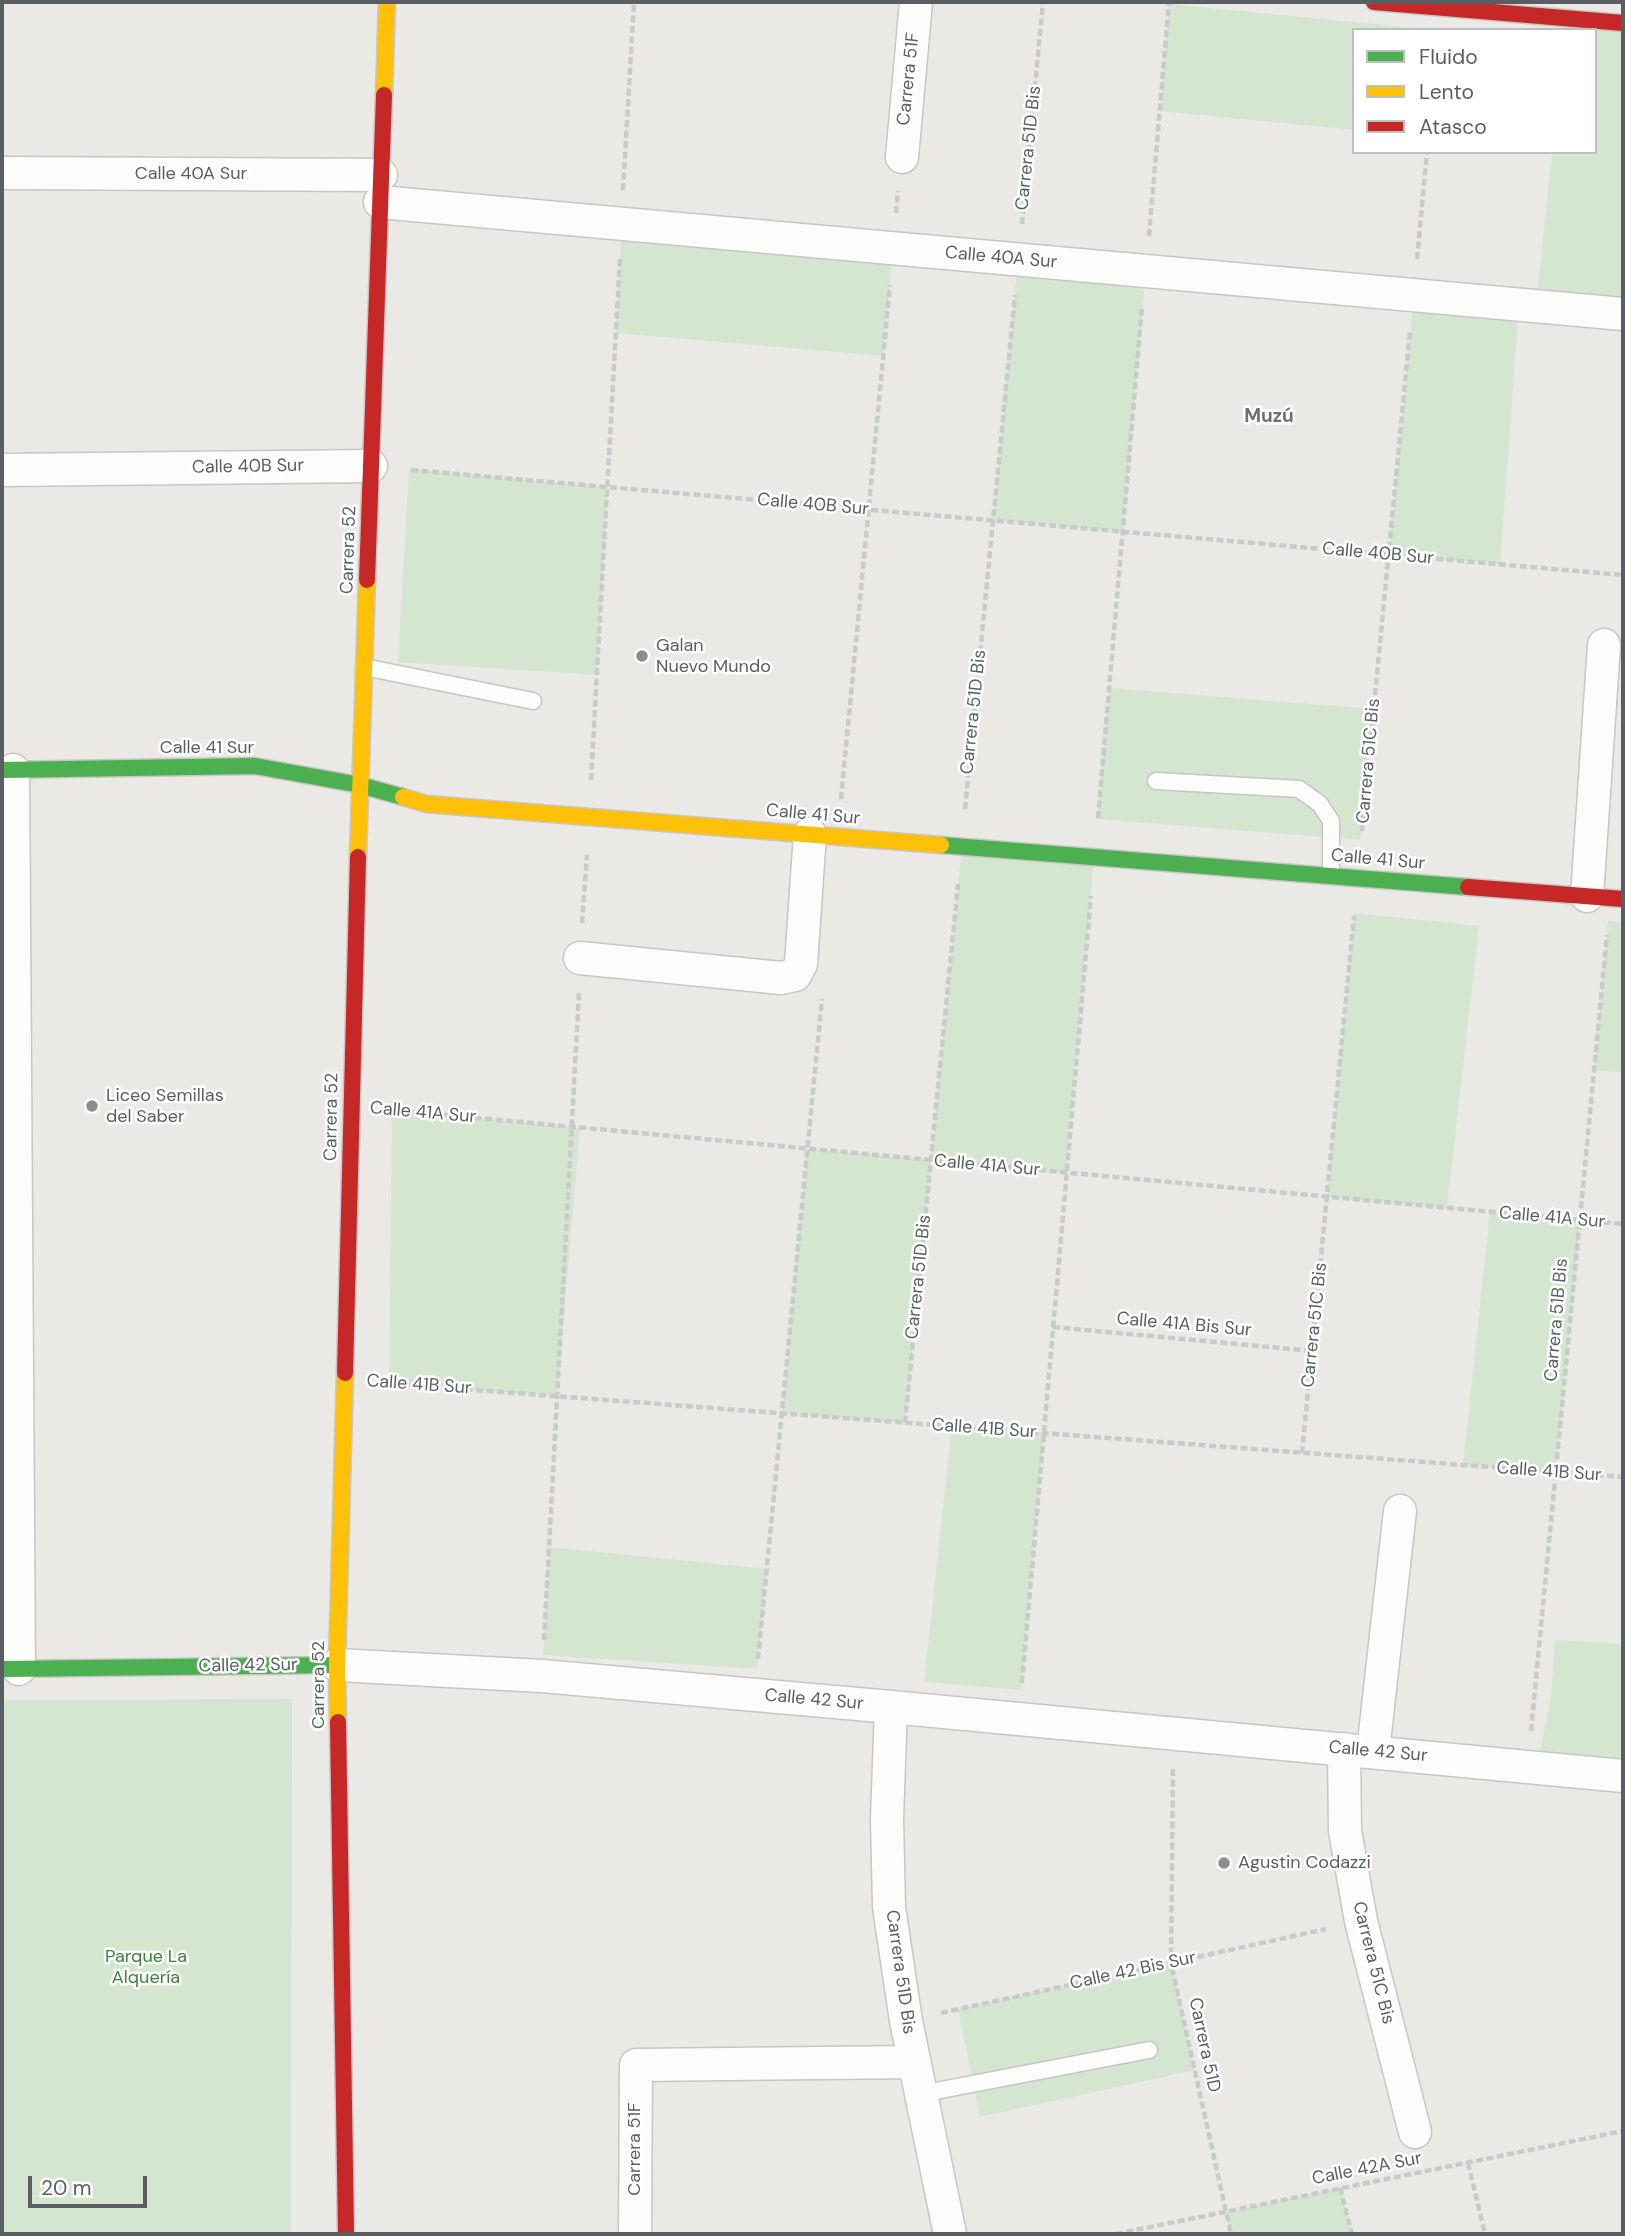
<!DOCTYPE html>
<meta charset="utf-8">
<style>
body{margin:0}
#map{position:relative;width:1625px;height:2236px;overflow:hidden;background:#eae9e5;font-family:"DM Sans",sans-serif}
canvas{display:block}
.frame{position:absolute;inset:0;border:4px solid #5a5e62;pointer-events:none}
.legend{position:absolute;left:1352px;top:28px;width:245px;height:126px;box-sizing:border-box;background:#fff;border:2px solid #bdbfc0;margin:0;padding:9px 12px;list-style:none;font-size:21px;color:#5a5e62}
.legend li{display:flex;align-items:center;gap:14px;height:35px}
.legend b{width:35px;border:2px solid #bdbfc0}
.scale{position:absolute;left:28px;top:2176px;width:119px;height:32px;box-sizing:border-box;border:4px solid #5a5e62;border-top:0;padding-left:9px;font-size:21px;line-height:24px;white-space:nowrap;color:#5a5e62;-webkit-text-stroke:5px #fff;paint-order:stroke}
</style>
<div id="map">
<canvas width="1625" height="2236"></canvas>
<div class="frame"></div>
<ul class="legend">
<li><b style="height:9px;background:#4caf50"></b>Fluido</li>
<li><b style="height:9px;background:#ffc107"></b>Lento</li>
<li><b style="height:9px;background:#c62828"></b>Atasco</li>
</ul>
<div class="scale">20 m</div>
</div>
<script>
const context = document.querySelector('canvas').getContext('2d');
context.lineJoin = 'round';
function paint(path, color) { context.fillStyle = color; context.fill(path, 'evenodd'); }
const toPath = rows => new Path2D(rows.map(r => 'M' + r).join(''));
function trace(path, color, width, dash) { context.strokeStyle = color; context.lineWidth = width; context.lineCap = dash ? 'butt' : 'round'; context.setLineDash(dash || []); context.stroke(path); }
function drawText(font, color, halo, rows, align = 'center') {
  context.font = font + ' "DM Sans",sans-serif'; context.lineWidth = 5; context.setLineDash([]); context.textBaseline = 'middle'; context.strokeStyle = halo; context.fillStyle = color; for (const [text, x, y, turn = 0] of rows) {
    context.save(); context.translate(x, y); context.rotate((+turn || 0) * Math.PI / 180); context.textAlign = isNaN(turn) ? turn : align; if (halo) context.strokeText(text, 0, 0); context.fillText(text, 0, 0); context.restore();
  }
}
paint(toPath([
 [1169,4,1435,30,1354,30,1354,130,1160,111],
 [1623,23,1623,314,1536,306,1552,152,1595,152,1595,30],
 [622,224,893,248,883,356,616,333],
 [1018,260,1146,271,1123,532,993,520],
 [1414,295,1519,304,1500,564,1389,555],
 [409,469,608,487,597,675,398,662],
 [1109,688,1374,709,1361,840,1097,819],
 [962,846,1094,857,1066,1173,931,1161,905,1423,782,1413,807,1149,931,1160],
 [1354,913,1479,926,1447,1208,1327,1197],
 [1608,921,1623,923,1623,1072,1594,1071],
 [392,1110,580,1128,557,1396,389,1383],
 [1490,1212,1580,1220,1556,1472,1463,1465],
 [952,1426,1044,1433,1021,1690,924,1682],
 [549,1547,767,1569,757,1669,543,1655],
 [1555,1640,1623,1644,1623,1758,1540,1752,1551,1697],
 [292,1699,291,2234,2,2234,2,1700],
 [1171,1963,1195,2070,980,2117,958,2009],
 [1340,2188,1352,2234,1231,2234,1226,2212]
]), '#d4e6d0');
const lane = toPath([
 [364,667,533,701],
 [1156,781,1299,789,1320,804,1331,821,1331,876],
 [920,2094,1149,2050]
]);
const street = toPath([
 [902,157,916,2],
 [2,173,381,175],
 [380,202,1623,314],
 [2,470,371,466],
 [13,770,19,1669],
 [1587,896,1604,645],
 [580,958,781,978,795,975,801,964,810,834],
 [337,1665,542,1676,891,1707,1623,1776],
 [891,1707,887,1819,889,1907,906,2021,950,2234],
 [1344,1749,1345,1831,1361,1921,1415,2132],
 [1373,1751,1400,1511],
 [635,2234,636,2065,914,2062]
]);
const fast = toPath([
 [2,770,255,766,360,785,403,797],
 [941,845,1468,887],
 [2,1669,337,1665]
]);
const slow = toPath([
 [384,95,387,2],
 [403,797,426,804,941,845],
 [358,857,367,580],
 [338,1722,337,1665,345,1373]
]);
const jam = toPath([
 [1374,2,1623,23],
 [367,580,384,95],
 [1468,887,1623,899],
 [345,1373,358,857],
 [338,1722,346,2234]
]);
trace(lane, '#c6c6c6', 19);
trace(street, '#c6c6c6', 35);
trace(fast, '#c7c7c7', 19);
trace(slow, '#c7c7c7', 19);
trace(jam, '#c7c7c7', 19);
trace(toPath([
 [623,190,634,2],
 [896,213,898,191],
 [1022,224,1043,2],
 [1149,236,1169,2],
 [1417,259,1427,152],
 [411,470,1623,575],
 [591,780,620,258],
 [841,799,890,285],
 [965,809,1015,295],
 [1098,818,1142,307],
 [1362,831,1410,331],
 [582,923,587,855],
 [391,1110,1623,1224],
 [1053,1327,1312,1351],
 [382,1383,1623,1477],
 [905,1423,958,884],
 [1302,1453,1354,916],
 [544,1640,579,992],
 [758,1659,822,999],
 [1022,1683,1091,896],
 [1531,1731,1607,935],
 [1173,1769,1171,1963,1231,2234],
 [941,2013,1326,1929],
 [1468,2163,1485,2234],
 [1340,2188,1352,2234],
 [1116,2234,1623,2131]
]), '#c7cbc9', 4.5, [7, 3.5]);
trace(lane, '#fcfcfb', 16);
trace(street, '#fcfcfb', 32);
trace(fast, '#4caf50', 16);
trace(slow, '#ffc107', 16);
trace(jam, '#c62828', 16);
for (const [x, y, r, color] of [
 [642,656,7,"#8c8f90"],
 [92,1106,7,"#8c8f90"],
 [1224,1863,7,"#8c8f90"]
]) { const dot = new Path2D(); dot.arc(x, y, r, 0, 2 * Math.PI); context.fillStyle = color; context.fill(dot); trace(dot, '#fff', 2.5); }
drawText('18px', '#5a5e62', '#fff', [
 ["Carrera 51F",909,79,-84],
 ["Carrera 51D Bis",1029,148,-84],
 ["Calle 40A Sur",191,174],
 ["Calle 40A Sur",1001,258,5],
 ["Calle 40B Sur",248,467,-1],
 ["Calle 40B Sur",813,505,5],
 ["Carrera 52",349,550,-88],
 ["Calle 40B Sur",1378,554,5],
 ["Carrera 51D Bis",974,712,-84],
 ["Calle 41 Sur",207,748],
 ["Carrera 51C Bis",1369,761,-85],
 ["Calle 41 Sur",813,815,5],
 ["Calle 41 Sur",1378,860,5],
 ["Calle 41A Sur",423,1113,5],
 ["Carrera 52",332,1117,-89],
 ["Calle 41A Sur",987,1166,5],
 ["Calle 41A Sur",1552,1218,5],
 ["Carrera 51D Bis",919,1277,-84],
 ["Carrera 51B Bis",1557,1320,-85],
 ["Calle 41A Bis Sur",1184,1325,5],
 ["Carrera 51C Bis",1315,1325,-84],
 ["Calle 41B Sur",419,1385,4],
 ["Calle 41B Sur",984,1429,4],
 ["Calle 41B Sur",1549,1472,4],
 ["Calle 42 Sur",248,1666,-1],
 ["Carrera 52",319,1685,-90],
 ["Calle 42 Sur",814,1700,5],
 ["Calle 42 Sur",1378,1752,5],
 ["Carrera 51C Bis",1373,1963,76],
 ["Calle 42 Bis Sur",1133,1971,-12],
 ["Carrera 51D Bis",900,1972,82],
 ["Carrera 51D",1204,2045,78],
 ["Carrera 51F",635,2149,-90],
 ["Calle 42A Sur",1367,2169,-11]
]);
drawText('18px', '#5a5e62', '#fff', [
 ["Galan",656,646],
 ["Nuevo Mundo",656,667],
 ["Liceo Semillas",106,1096],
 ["del Saber",106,1117],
 ["Agustin Codazzi",1238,1863]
], 'left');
drawText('18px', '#3a8438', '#fff', [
 ["Parque La",146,1957],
 ["Alquería",146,1978]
]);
drawText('bold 19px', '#6b7074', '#fff', [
 ["Muzú",1269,417]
]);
</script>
